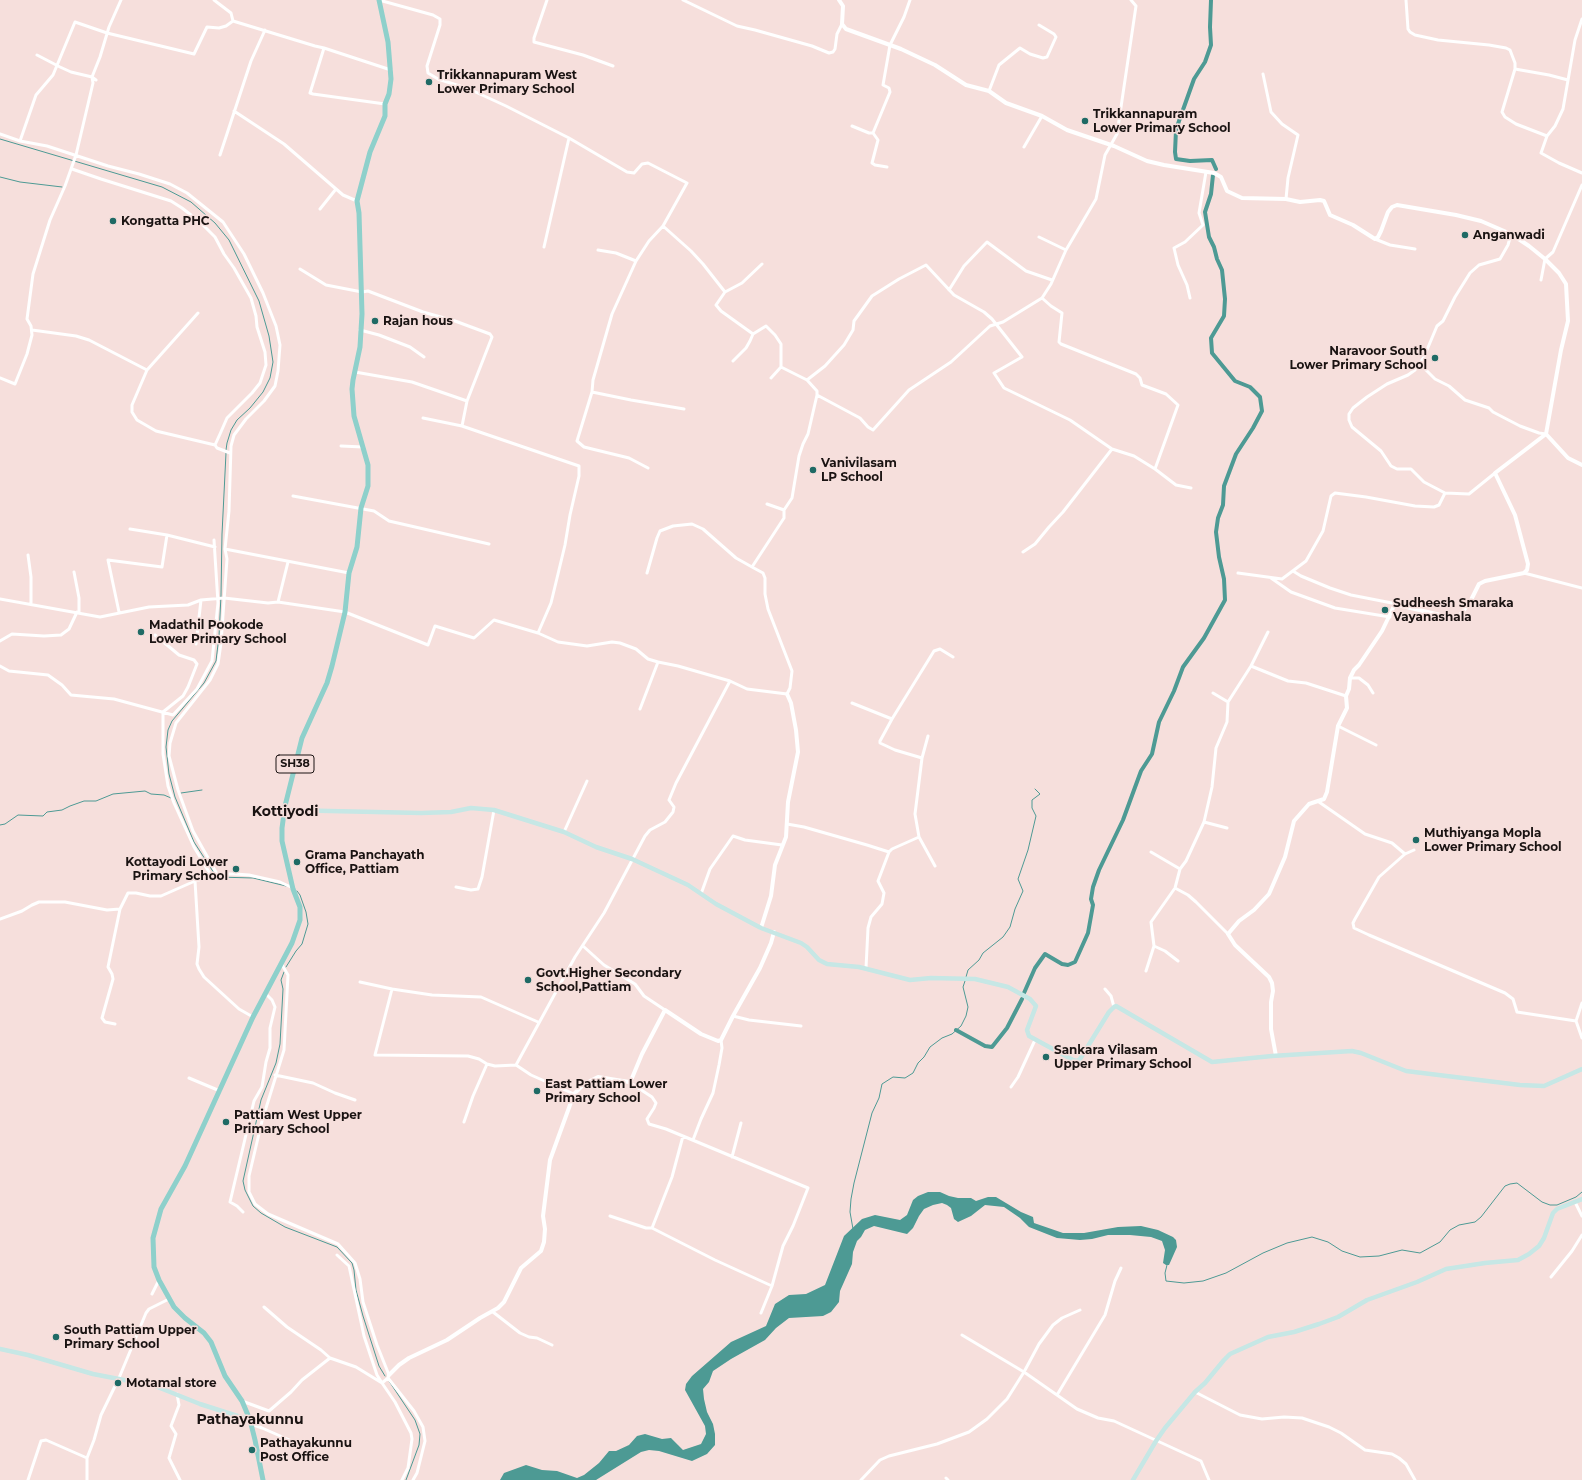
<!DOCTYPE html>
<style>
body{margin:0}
canvas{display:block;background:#f6dfdc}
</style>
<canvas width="1582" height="1480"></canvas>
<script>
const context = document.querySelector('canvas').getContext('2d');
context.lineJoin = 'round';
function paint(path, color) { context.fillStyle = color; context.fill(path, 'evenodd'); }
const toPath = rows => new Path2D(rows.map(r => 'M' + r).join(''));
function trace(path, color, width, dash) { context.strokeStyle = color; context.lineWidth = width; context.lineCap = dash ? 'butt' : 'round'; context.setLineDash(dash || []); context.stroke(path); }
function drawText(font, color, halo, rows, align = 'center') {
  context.font = font + ' Montserrat,sans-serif'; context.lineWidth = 3; context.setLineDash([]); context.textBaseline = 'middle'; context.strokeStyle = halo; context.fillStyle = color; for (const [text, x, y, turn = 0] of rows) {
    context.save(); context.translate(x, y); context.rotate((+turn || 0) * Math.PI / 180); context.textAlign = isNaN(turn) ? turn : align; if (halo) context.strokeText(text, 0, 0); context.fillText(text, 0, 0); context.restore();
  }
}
paint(toPath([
 [928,1192,940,1192,949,1196,958,1198,971,1198,976,1201,988,1197,996,1197,1021,1212,1033,1217,1034,1223,1063,1233,1084,1233,1118,1227,1141,1226,1158,1230,1173,1237,1176,1240,1177,1247,1169,1265,1166,1265,1163,1263,1165,1250,1162,1241,1151,1237,1130,1235,1108,1235,1092,1239,1080,1240,1057,1238,1029,1227,1020,1218,1004,1207,985,1205,971,1216,958,1222,954,1219,951,1208,947,1205,942,1203,933,1205,924,1209,919,1216,913,1228,907,1234,874,1226,865,1230,861,1237,857,1241,853,1252,852,1264,840,1291,839,1302,831,1312,823,1316,789,1318,776,1328,765,1340,731,1359,713,1371,709,1382,703,1389,704,1399,707,1412,713,1424,715,1434,715,1445,707,1454,692,1461,659,1451,649,1450,641,1452,596,1480,500,1480,504,1473,526,1465,542,1470,557,1471,577,1478,584,1475,599,1463,609,1451,616,1451,629,1445,637,1436,645,1434,662,1439,671,1438,683,1450,701,1444,706,1434,705,1426,685,1390,686,1384,692,1376,731,1342,766,1326,775,1304,789,1295,806,1294,825,1285,844,1236,862,1219,875,1215,900,1220,907,1215,913,1200,918,1196]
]), '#4d9a94');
trace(toPath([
 [0,139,162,187,191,202,215,223,229,240,259,301,269,336,273,362,270,378,263,392,250,408,237,420,231,430,227,443,226,450],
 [0,177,20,182,62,187],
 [181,793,202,790],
 [0,825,5,824,18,815,43,816,47,812,62,810,70,806,84,801,96,801,113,794,145,791,151,794,164,795,171,798],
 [214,873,194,842,175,797,169,774,166,747,168,730,172,721,204,683,216,661,219,636,221,595,222,534,226,453],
 [217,877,253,878,286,886],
 [286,967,296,951,302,944,308,924,306,912,300,895,297,891],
 [284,972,281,980,283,989,280,1044,276,1063,261,1100,243,1181,245,1190,253,1206,261,1213,285,1227,337,1247,352,1263,354,1270,356,1290,363,1316,379,1366,385,1376],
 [966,977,968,970,979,960,983,953,1003,937,1010,927,1015,909,1023,891,1018,879,1028,850,1036,816,1032,808,1032,800,1040,794,1035,789],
 [853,1229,850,1212,851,1199,854,1183,872,1113,879,1098,882,1084,893,1077,905,1078,913,1073,918,1063,924,1057,930,1047,942,1038,952,1034,961,1026,966,1016,968,1007,963,987,965,981],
 [1167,1265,1165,1273,1166,1281,1184,1283,1203,1281,1226,1273,1263,1253,1287,1243,1312,1237,1328,1242,1342,1251,1360,1257,1379,1256,1402,1250,1420,1253,1440,1242,1450,1230,1459,1225,1475,1222,1481,1217,1505,1186,1510,1184,1517,1183,1542,1202,1550,1205,1557,1205,1576,1197,1582,1192],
 [389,1381,415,1420,420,1434,419,1445,406,1480]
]), '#4d9a94', 1);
trace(toPath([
 [1211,0,1210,27,1211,45,1205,62,1194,79,1179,121,1176,130,1175,152,1176,159,1190,161,1212,160,1216,169],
 [1024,993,1035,968,1045,954,1062,964,1068,965,1075,962,1088,933,1093,905,1091,899,1093,887,1099,870,1123,820,1141,771,1152,754,1159,722,1174,691,1183,667,1204,638,1225,600,1224,579,1219,557,1216,532,1218,518,1223,505,1224,486,1236,454,1253,428,1262,411,1260,397,1250,387,1235,381,1212,353,1211,338,1224,316,1225,299,1222,270,1217,259,1214,247,1209,237,1205,212,1211,194,1213,175],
 [956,1030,985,1046,992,1047,1007,1028,1022,999]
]), '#4d9a94', 4);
trace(toPath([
 [214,0,231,13,233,21],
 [379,0,433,15,440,19,440,25,427,66,428,73,438,79,469,89,506,106,569,138,627,172,634,173,642,164,648,163,687,183,663,226,649,241,636,261,612,314,593,380,592,392,577,441,584,447,629,458,648,468],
 [547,0,534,38,534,42,583,55,613,66],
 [683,0,737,26,755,30,812,46,829,53,833,52,835,49,837,34,842,24],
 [1406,0,1408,29,1410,32,1415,35,1438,40,1489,45,1506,48,1510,50,1515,63,1515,69,1502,112,1505,117,1516,124,1547,136],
 [1582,19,1575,40,1563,109,1555,126,1547,136,1541,153,1559,163,1582,173],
 [324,48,310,93,313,94,385,104],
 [37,55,60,67,71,72,92,77,96,80],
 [1515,69,1549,75,1568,80],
 [1263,74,1271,112,1282,124,1298,135,1288,178,1286,199],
 [989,91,999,65,1020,48,1030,54,1043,58,1047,57,1056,37,1054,34,1039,25],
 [234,111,284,144,343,195,357,201],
 [852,126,869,133,873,133,878,140,872,163,875,165,887,167],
 [873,133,890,92,889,88,883,85,890,45,904,17,910,0],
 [0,134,20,141,47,146,108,166,139,174,170,184,187,193,223,222,244,254,263,293,276,326,280,345,278,371,275,386,264,401,246,419,234,435,231,446,229,511,225,549,227,559,221,643,218,664,210,680,176,723,170,743,169,756,178,790,193,831,217,874],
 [20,141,36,95,53,75,75,22,107,33,194,54,207,27,219,28,226,26,233,21,315,46,324,48,391,70],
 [1024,147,1042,116],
 [220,155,251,61,265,30],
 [72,169,101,179,171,201,182,208,200,222,215,237,224,254,234,268,251,298,256,316,257,327,265,352,266,365,260,383,252,393,227,418,220,434,215,445,217,448,230,453],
 [320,209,336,189],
 [663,226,691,251,703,264,725,292],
 [1039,237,1066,250],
 [1375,239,1390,245,1415,249],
 [544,247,569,138],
 [598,250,616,253,636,261],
 [300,269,326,285,362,292,368,291,423,312,455,321,490,334,492,337,467,401,462,426],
 [1541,280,1545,259,1553,252,1582,185],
 [949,290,964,266,987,242,1026,271,1052,280],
 [1042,298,1051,306,1062,313,1059,342,1061,344,1136,374,1140,378,1142,385,1166,394,1178,405,1155,469],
 [1190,298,1187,285,1178,265,1174,248,1185,242,1203,225,1199,213,1206,172],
 [198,313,147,370,132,405,132,412,137,420,156,431,215,445],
 [32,330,76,336,89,340,147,370],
 [360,330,379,335,410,347,424,357],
 [753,334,721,311,716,305,725,292,742,283,762,264],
 [733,361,746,348,750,341,753,334,766,326,775,335,781,344,781,367,771,378],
 [1420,364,1435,379,1449,386,1465,400,1489,408,1493,412,1520,426,1539,433,1546,434],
 [781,367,807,380],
 [355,372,412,382,467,401],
 [0,378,15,384,27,354,32,335,31,326,27,319,33,274,50,220,65,186,76,155,93,83,92,77,100,57,109,27,121,0],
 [592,392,631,400,684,409],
 [817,395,860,418,868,427,873,430,909,390,951,362,990,326,1003,322,1042,298,1051,284,1066,250,1096,199,1105,155,1117,134,1136,6,1131,0],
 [423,418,462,426,579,466,579,476,570,515,565,545,551,603,538,633],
 [341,446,363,447],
 [1445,493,1469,494,1495,473],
 [293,496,374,511,389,521,489,544],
 [767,504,784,510],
 [130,529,167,535],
 [225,549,349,573],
 [1023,552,1035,544,1049,527,1063,512,1112,449],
 [28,555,31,577,31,604],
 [1293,571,1301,576,1330,588,1351,595,1397,604],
 [74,572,79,598,79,613],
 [647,573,657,538,660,531,673,526,692,524,703,529,736,558,752,567],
 [1238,573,1282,579,1306,561,1323,531,1331,496,1335,493,1366,497,1415,506,1434,507,1439,505,1445,493,1424,482,1411,469,1397,469,1391,466,1381,451,1352,427,1349,420,1349,414,1353,408,1367,397,1387,384,1408,375,1415,370,1424,357,1437,326,1443,321,1455,297,1470,273,1479,265,1500,259,1508,245,1511,234],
 [1524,573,1582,588],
 [1271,578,1291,592,1335,608,1390,617],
 [0,599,100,617,149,607,188,605,201,600,224,598,268,603,278,602,345,612,428,645,435,626,474,638,494,620,538,633,558,642,587,646,612,642,620,643,636,649,648,659,658,662,678,666,730,681,747,689,787,694,790,688,792,671,768,609,765,594,765,578,763,573,752,567,784,518,784,510,792,498,799,456,803,444,808,434,817,395,817,391,807,380,825,366,844,345,853,330,854,321,872,296,899,279,926,265,954,295,984,312,992,319,1022,357,994,373,1004,388,1070,420,1112,449,1134,456,1155,469,1176,485,1191,488],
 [278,602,288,562],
 [119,612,108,560,162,567,167,535,215,547],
 [155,635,179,655,194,660,197,664,188,687,183,696,163,712,163,754,168,786,174,803,194,847,212,877],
 [0,641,12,634,44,636,61,635,69,629,77,612],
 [196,644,201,600],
 [0,666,9,671,48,675,62,685,71,695,114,699,173,715,197,689,212,661,218,603,214,540],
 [1251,666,1288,681,1306,683,1346,696],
 [1350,678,1359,678,1368,685,1373,693],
 [1213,693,1228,702],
 [852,703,892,719],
 [640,709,658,662],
 [1338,726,1376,745],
 [928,736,922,758,915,814,919,837,935,866],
 [922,758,895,750,880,743,880,741,892,719,934,651,940,649,953,657],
 [1319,802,1365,834,1392,843,1405,854],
 [1204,822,1227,828],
 [787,824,804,827,867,845,889,852],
 [564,832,587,781],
 [1414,850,1405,854,1379,877,1355,919,1353,923,1354,928,1369,935,1505,993,1513,999,1517,1012,1576,1021],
 [1151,852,1180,869],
 [195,881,199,947,197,964,199,969,204,977,239,1009,253,1017],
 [456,887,471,890,478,889,482,877,494,810],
 [1175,888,1188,895,1196,902,1228,934],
 [701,894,710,869,733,836,745,840,782,845],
 [0,919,22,911,32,905,39,902,65,902,107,910,120,909,128,893,136,893,150,896,161,896,195,881,217,874,235,874,249,875,280,882,293,888],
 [583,946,604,965,635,984,644,996,665,1010],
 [1154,946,1165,951,1178,961],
 [281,963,288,975,284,1050,262,1121,249,1176,249,1192,255,1204,268,1214,338,1244,355,1263,360,1279,363,1302,377,1345,389,1375,388,1378,414,1411,423,1427,425,1441,417,1473,413,1480],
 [866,968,868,928,871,917,882,904,884,893,878,881,889,852,892,849,919,837],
 [1146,971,1154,946,1151,922,1175,888,1180,869,1186,861,1204,822,1212,787,1216,748,1227,722,1228,702,1251,666,1268,632],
 [360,982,392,989,432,995,481,997,538,1022],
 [392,989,375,1055,468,1056,479,1059,487,1064,495,1066,516,1065,531,1075,574,1094],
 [1105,989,1111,996,1114,1007],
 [1582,1003,1576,1021,1582,1038],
 [733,1016,749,1020,801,1026],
 [115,1024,105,1022,102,1018,113,979,112,974,108,967,120,909],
 [516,1065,575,957,604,913,645,836,650,830,665,822,673,812,674,807,669,800,676,783,730,681],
 [275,1075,313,1083,335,1093,355,1100],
 [189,1078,220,1091],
 [629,1082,652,1097,656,1103,654,1108,647,1119,649,1124,666,1129,808,1188,793,1226,783,1246,772,1286,761,1313],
 [1011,1087,1018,1077,1035,1040],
 [464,1122,473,1096,487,1064],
 [693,1140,701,1119,713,1093,719,1065,722,1048,721,1040],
 [732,1157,741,1123],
 [1575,1202,1582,1216],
 [243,1212,237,1206,230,1202,254,1101,262,1087,266,1062,270,1048,270,1028,275,1007,272,1000,265,993],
 [610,1216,646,1228,652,1228,715,1260,772,1286],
 [652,1228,672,1177,683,1136],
 [1551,1277,1572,1251,1582,1235],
 [152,1294,159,1280],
 [264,1307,287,1327,321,1350,330,1358],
 [493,1312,520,1333,529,1337,537,1338,552,1345],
 [962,1335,1024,1372,1077,1409,1098,1418,1114,1421,1201,1461,1209,1480],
 [388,1378,382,1383,395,1402,411,1433,412,1439,408,1468,402,1480],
 [1195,1392,1240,1415,1262,1419,1284,1417,1302,1418,1329,1427,1341,1433,1365,1450,1392,1454,1399,1458,1406,1464,1415,1480],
 [177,1394,179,1405,171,1426,176,1434,169,1458,180,1480],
 [1057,1395,1105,1315,1115,1281,1121,1268],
 [242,1401,269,1411,291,1392,302,1380,330,1358,356,1367,382,1383,377,1375,364,1336,349,1266,337,1255],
 [251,1424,262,1428,294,1442],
 [87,1458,87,1480],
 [946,1478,948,1480],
 [28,1480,41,1441,46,1440,87,1458,94,1440,101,1415,119,1378,146,1313,149,1309,169,1299],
 [861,1480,880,1460,889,1456,937,1444,969,1432,987,1419,1007,1399,1024,1372,1039,1344,1053,1325,1062,1318,1080,1310]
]), '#fff', 3);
trace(toPath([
 [839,0,843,6,842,24,846,29,901,49,935,65,966,85,989,91,1006,103,1042,116,1067,130,1114,146,1147,161,1164,165,1214,173,1221,177,1227,191,1242,198,1286,199,1300,202,1320,200,1324,201,1330,215,1353,225,1375,239,1378,237,1381,231,1388,212,1392,207,1397,205,1456,215,1481,221,1511,234,1529,246,1545,259,1559,273,1566,284,1568,321,1561,350,1546,434,1495,473,1515,515,1528,564,1527,570,1524,573,1485,581,1479,584,1471,600,1458,618,1453,618,1398,605,1394,606,1382,631,1359,665,1354,670,1350,678,1349,689,1346,696,1347,708,1338,726,1327,792,1324,799,1309,804,1294,821,1285,857,1269,894,1254,910,1239,921,1228,934,1235,945,1269,977,1272,983,1273,991,1271,1002,1271,1029,1276,1056],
 [1546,434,1568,458,1582,465],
 [761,928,771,896,775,865,786,837,788,802,798,752,796,730,791,703,787,694],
 [389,1375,399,1365,409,1358,447,1340,480,1318,498,1308,504,1302,521,1268,541,1251,544,1242,545,1229,543,1216,550,1160,574,1094,584,1084,598,1077,629,1082,632,1078,642,1054,665,1010,701,1034,718,1041,721,1040,733,1016,760,968,771,943,774,932]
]), '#fff', 4);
trace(toPath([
 [284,810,421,813,451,812,471,808,494,810,564,832,596,847,632,859,688,885,716,904,761,928,801,943,807,947,819,960,827,964,859,967,910,980,931,978,975,979,1008,987,1030,999,1036,1006,1027,1030,1029,1036,1073,1060,1077,1061,1080,1059,1109,1012,1114,1007,1116,1006,1212,1062,1272,1056,1352,1051,1361,1053,1406,1071,1520,1085,1544,1086,1582,1069],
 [0,1349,28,1355,93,1374,155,1386,200,1404,250,1420],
 [1133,1480,1156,1441,1165,1428,1195,1392,1205,1383,1224,1360,1230,1354,1268,1337,1294,1332,1319,1324,1338,1317,1367,1300,1417,1282,1446,1269,1485,1263,1518,1260,1529,1254,1539,1246,1544,1238,1553,1213,1557,1209,1582,1199]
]), '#c6e7e5', 4.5);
trace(toPath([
 [263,1480,255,1440,250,1420,242,1401,225,1376,211,1342,204,1333,185,1318,174,1307,159,1280,154,1267,153,1238,161,1209,185,1166,253,1017,292,943,300,920,300,907,293,889,282,841,282,828,285,806,302,738,327,683,332,666,345,612,349,573,357,547,361,508,368,486,368,465,354,416,352,389,353,380,360,347,362,314,359,213,357,201,370,152,385,116,385,104,389,94,391,79,388,42,379,0]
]), '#8ed0cb', 5);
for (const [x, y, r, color] of [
 [429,82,4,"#1f6a65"],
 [1085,121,4,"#1f6a65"],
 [113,221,4,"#1f6a65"],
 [1465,235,4,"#1f6a65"],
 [375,321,4,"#1f6a65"],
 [1435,358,4,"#1f6a65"],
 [813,470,4,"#1f6a65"],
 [1385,610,4,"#1f6a65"],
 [141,632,4,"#1f6a65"],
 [1416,840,4,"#1f6a65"],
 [297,862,4,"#1f6a65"],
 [236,869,4,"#1f6a65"],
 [528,980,4,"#1f6a65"],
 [1046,1057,4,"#1f6a65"],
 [537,1091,4,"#1f6a65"],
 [226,1122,4,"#1f6a65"],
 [56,1337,4,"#1f6a65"],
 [118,1383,4,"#1f6a65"],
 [252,1450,4,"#1f6a65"]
]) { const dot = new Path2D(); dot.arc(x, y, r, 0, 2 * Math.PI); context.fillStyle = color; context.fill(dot); trace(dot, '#f6dfdc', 1.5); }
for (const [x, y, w] of [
 [295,764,38]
]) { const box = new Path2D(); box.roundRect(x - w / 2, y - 9, w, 18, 3); context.fillStyle = '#f6dfdc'; context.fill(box); trace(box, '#1a1312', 1); }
drawText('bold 11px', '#1a1312', null, [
 ["SH38",295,764]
]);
drawText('bold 12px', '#1a1312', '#f6dfdc', [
 ["Trikkannapuram West",437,75],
 ["Lower Primary School",437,89],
 ["Trikkannapuram",1093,114],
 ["Lower Primary School",1093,128],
 ["Kongatta PHC",121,221],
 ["Anganwadi",1473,235],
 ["Rajan hous",383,321],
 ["Naravoor South",1427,351,"right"],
 ["Lower Primary School",1427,365,"right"],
 ["Vanivilasam",821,463],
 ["LP School",821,477],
 ["Sudheesh Smaraka",1393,603],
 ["Vayanashala",1393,617],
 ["Madathil Pookode",149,625],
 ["Lower Primary School",149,639],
 ["Muthiyanga Mopla",1424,833],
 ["Lower Primary School",1424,847],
 ["Grama Panchayath",305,855],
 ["Office, Pattiam",305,869],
 ["Kottayodi Lower",228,862,"right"],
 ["Primary School",228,876,"right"],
 ["Govt.Higher Secondary",536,973],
 ["School,Pattiam",536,987],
 ["Sankara Vilasam",1054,1050],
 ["Upper Primary School",1054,1064],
 ["East Pattiam Lower",545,1084],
 ["Primary School",545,1098],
 ["Pattiam West Upper",234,1115],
 ["Primary School",234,1129],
 ["South Pattiam Upper",64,1330],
 ["Primary School",64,1344],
 ["Motamal store",126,1383],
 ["Pathayakunnu",260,1443],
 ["Post Office",260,1457]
], 'left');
drawText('bold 14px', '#1a1312', '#f6dfdc', [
 ["Kottiyodi",285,812],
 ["Pathayakunnu",250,1420]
]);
</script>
